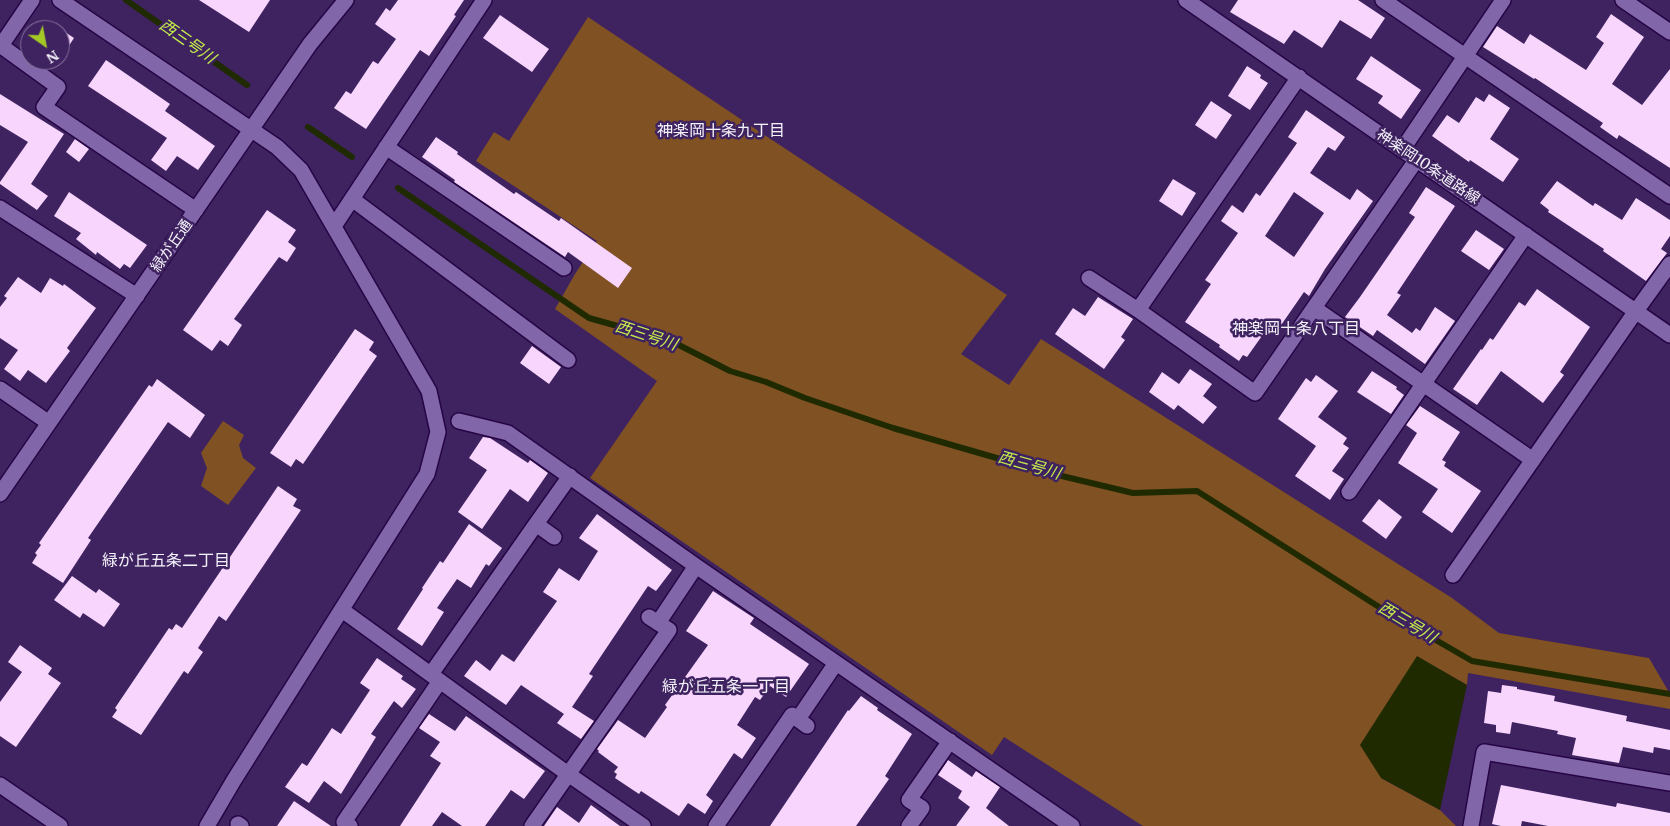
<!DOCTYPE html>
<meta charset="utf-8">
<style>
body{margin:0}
#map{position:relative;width:1670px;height:826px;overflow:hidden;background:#3f2361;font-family:Merriweather,serif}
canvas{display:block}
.north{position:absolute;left:20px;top:20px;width:50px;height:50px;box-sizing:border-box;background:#3f2361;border:1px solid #87769e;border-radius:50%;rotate:147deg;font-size:14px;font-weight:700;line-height:20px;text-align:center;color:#f4f2f9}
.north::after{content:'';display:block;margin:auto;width:18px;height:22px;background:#a4c824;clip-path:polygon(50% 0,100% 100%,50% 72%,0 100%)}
</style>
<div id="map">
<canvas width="1670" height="826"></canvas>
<div class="north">N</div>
</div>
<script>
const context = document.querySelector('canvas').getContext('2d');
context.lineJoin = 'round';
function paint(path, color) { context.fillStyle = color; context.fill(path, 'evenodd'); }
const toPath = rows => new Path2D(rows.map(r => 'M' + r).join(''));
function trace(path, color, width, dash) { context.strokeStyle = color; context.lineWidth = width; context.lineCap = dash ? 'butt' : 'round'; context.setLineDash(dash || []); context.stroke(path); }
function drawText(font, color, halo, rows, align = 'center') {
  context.font = font + ' Merriweather,"Noto Sans JP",serif'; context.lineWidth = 5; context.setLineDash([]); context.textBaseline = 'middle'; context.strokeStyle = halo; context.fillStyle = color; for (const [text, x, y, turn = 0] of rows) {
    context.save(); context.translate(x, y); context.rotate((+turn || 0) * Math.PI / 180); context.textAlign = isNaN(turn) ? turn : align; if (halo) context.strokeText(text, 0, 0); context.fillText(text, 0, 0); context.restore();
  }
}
paint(toPath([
 [588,17,754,128,1007,295,961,354,1009,385,1041,339,1452,598,1499,633,1649,658,1670,694,1670,709,1468,673,1467,685,1417,657,1381,778,1440,810,1456,826,1143,826,1004,737,992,755,590,478,657,381,555,309,575,274,597,241,476,161,494,132,509,141],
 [223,421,244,435,239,445,243,458,256,468,228,505,201,486,207,468,201,453]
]), '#805123');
paint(toPath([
 [1417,656,1467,685,1440,810,1381,778,1360,745]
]), '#202a01');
trace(toPath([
 [126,0,247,85],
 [308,127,352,157],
 [398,188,589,318,671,341,730,371,766,382,805,398,893,428,1045,472,1133,493,1197,491,1379,607,1472,661,1670,694]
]), '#202a01', 6);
paint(toPath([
 [199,0,270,0,249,32],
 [398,0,464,0,454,15,456,16,429,56,420,50,366,129,334,108,346,91,351,94,373,61,378,64,396,39,375,24,386,8,390,11],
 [1238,0,1358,0,1385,18,1371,39,1340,20,1322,48,1294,30,1284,44,1230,12],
 [1611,14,1644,37,1612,84,1642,105,1670,69,1670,168,1619,135,1617,139,1600,127,1603,123,1535,78,1534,79,1483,47,1497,26,1524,44,1530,34,1586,70,1604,43,1596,37],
 [500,15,549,49,532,72,483,38],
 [53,24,74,38,57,64,51,60,60,60,60,30,50,30],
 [1371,56,1421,90,1401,119,1378,103,1383,96,1356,79],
 [106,60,170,104,165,111,215,146,198,170,177,156,166,171,151,160,167,138,88,86],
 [1247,66,1261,75,1260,78,1268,83,1250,110,1228,96],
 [0,94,64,134,31,184,48,196,37,210,0,184,0,182,28,142,0,125],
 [1489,94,1510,108,1490,139,1519,159,1503,182,1470,160,1469,162,1432,136,1447,115,1459,123,1476,97,1484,102],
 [1211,101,1232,115,1216,139,1195,125],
 [1306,110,1345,137,1335,151,1328,147,1310,173,1350,200,1357,189,1373,201,1325,269,1309,296,1304,292,1277,331,1269,326,1247,357,1243,355,1239,361,1219,347,1220,345,1185,322,1211,284,1205,280,1238,233,1221,221,1232,205,1243,213,1256,193,1260,196,1297,143,1288,137],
 [1294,192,1324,213,1294,257,1265,236],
 [436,137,458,152,457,154,514,194,516,192,559,221,561,218,632,268,618,288,568,252,565,257,454,182,455,180,422,157],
 [75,139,89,149,79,162,66,152],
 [1173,179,1196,193,1182,216,1159,201],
 [1557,181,1593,206,1595,203,1622,220,1636,198,1670,220,1670,236,1661,249,1667,253,1646,281,1603,251,1604,249,1548,212,1549,210,1540,203],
 [1426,187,1455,206,1397,293,1401,295,1387,315,1412,333,1416,328,1420,331,1435,307,1455,321,1425,364,1377,330,1373,336,1345,317,1360,297,1415,217,1409,213],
 [69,192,147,245,130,268,124,264,120,269,97,252,96,255,76,239,81,233,54,216],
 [267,210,296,230,288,242,296,248,287,262,279,257,234,319,242,325,228,346,220,340,212,351,183,330],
 [1476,230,1504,249,1489,270,1461,251],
 [18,277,41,293,50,278,63,286,64,284,96,308,67,348,70,351,46,383,28,370,20,381,4,369,18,350,0,338,0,307,7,298,4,296],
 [1537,289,1590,327,1560,372,1564,375,1543,403,1501,371,1477,405,1453,389,1481,349,1482,350,1490,338,1493,340,1519,302,1525,306],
 [1098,297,1133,319,1121,337,1125,340,1104,369,1055,334,1073,308,1085,316],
 [355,329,374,342,369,350,377,356,303,464,296,459,291,467,270,453],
 [532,346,561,367,549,384,520,363],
 [1190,369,1212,384,1203,396,1217,407,1203,424,1178,405,1174,410,1149,392,1162,372,1179,384],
 [1372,371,1397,387,1396,389,1404,395,1391,414,1357,392],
 [1316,375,1338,391,1318,417,1347,438,1343,444,1349,448,1332,471,1344,479,1330,500,1295,476,1316,446,1278,419,1306,378,1311,382],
 [157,379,205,415,190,438,168,422,88,538,91,540,63,583,32,563,37,555,35,553,41,545,39,543,149,385,152,387],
 [1420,406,1460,432,1442,460,1446,462,1444,466,1481,491,1452,533,1422,512,1438,489,1398,463,1417,433,1406,425],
 [483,437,490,438,528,463,530,460,548,473,528,502,510,489,482,529,458,512,487,470,469,458],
 [278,486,297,499,293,506,301,510,226,621,219,616,198,648,203,652,188,674,184,671,141,735,112,717,117,710,115,708,169,628,172,630,176,624,182,628],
 [1379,499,1402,517,1386,539,1362,521],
 [597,514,672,570,656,591,648,586,589,674,593,676,572,707,594,721,581,739,557,723,564,714,521,685,506,705,464,676,476,660,490,671,502,654,514,662,557,601,543,592,559,568,579,581,598,551,579,538],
 [469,524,502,548,489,566,486,564,471,588,457,579,437,608,444,612,422,646,397,629,423,589,422,588,440,561,443,563],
 [72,576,96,593,99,589,120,604,104,627,83,613,80,618,54,600],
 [713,591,754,618,750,624,809,664,786,697,770,686,760,700,755,697,737,725,756,738,742,759,734,753,706,795,713,801,705,814,688,803,679,816,641,791,639,794,615,778,617,774,614,772,618,767,598,752,599,751,597,749,618,720,645,738,667,707,665,705,708,645,686,631],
 [20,645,52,668,48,674,61,683,16,747,0,736,0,702,22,672,8,662],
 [377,658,403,676,401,679,416,689,402,708,394,701,371,734,376,737,341,794,324,781,309,803,285,787,302,763,307,766,332,728,341,734,370,690,360,683],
 [1502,685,1517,687,1517,689,1555,696,1554,701,1627,716,1626,721,1670,730,1670,750,1654,747,1653,753,1623,747,1619,763,1572,755,1576,738,1557,734,1558,731,1512,722,1510,734,1496,732,1496,725,1484,723,1488,691,1501,693],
 [861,696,878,708,877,710,912,734,885,776,889,779,856,826,770,826,848,710,849,711],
 [429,714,455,731,466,716,545,771,524,799,511,790,485,826,462,826,442,812,432,826,400,826,441,763,430,756,440,742,419,728],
 [948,760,972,777,976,771,1000,787,986,808,1009,826,956,826,970,807,958,798,962,791,938,775],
 [1501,785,1616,807,1617,803,1670,813,1670,826,1548,826,1522,821,1521,826,1501,826,1492,824],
 [294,801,331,826,277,826],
 [591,805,620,826,544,826,557,807,579,823]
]), '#f7d5fc');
const minor = toPath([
 [60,0,277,147,301,170,429,391,438,432,427,474,234,780,207,826],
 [1186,0,1670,335],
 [1383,0,1670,196],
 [1623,0,1670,32],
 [0,45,58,87,44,107,196,210],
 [0,47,32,0],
 [386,147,564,268],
 [1402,150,1503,0],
 [352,199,568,360],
 [0,208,137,296],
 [334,226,484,0],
 [1089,278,1138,310,1255,393,1417,159],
 [1314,308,1533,460],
 [1138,310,1299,77],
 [0,389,49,423],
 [459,421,508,433,696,566,1072,826],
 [1349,492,1526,235],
 [0,494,310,44,346,0],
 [536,524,570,476],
 [1453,575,1636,311,1670,264],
 [342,610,568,774,643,826],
 [658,623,696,566],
 [431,674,536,524,554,537],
 [798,719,836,663],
 [0,785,60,826],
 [238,824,241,826],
 [350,826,344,822,440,681],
 [532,826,669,630,649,617],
 [716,826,792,715,807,726],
 [909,826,922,808,909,800,950,741],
 [1471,826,1484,752,1670,783]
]);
trace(minor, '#270544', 18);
trace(minor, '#8266aa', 15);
drawText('15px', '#f4f2f9', '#3f2361', [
 ["神楽岡10条道路線",1428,167,34],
 ["緑が丘通",172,246,-55]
]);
drawText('italic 16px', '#c5ed4b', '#3f2361', [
 ["西三号川",187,42,35],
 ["西三号川",646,336,18],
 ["西三号川",1029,466,16],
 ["西三号川",1407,623,31]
]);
drawText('16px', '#f4f2f9', '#3f2361', [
 ["神楽岡十条九丁目",721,131],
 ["神楽岡十条八丁目",1296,329],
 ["緑が丘五条二丁目",166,561],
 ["緑が丘五条一丁目",726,687]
]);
</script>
